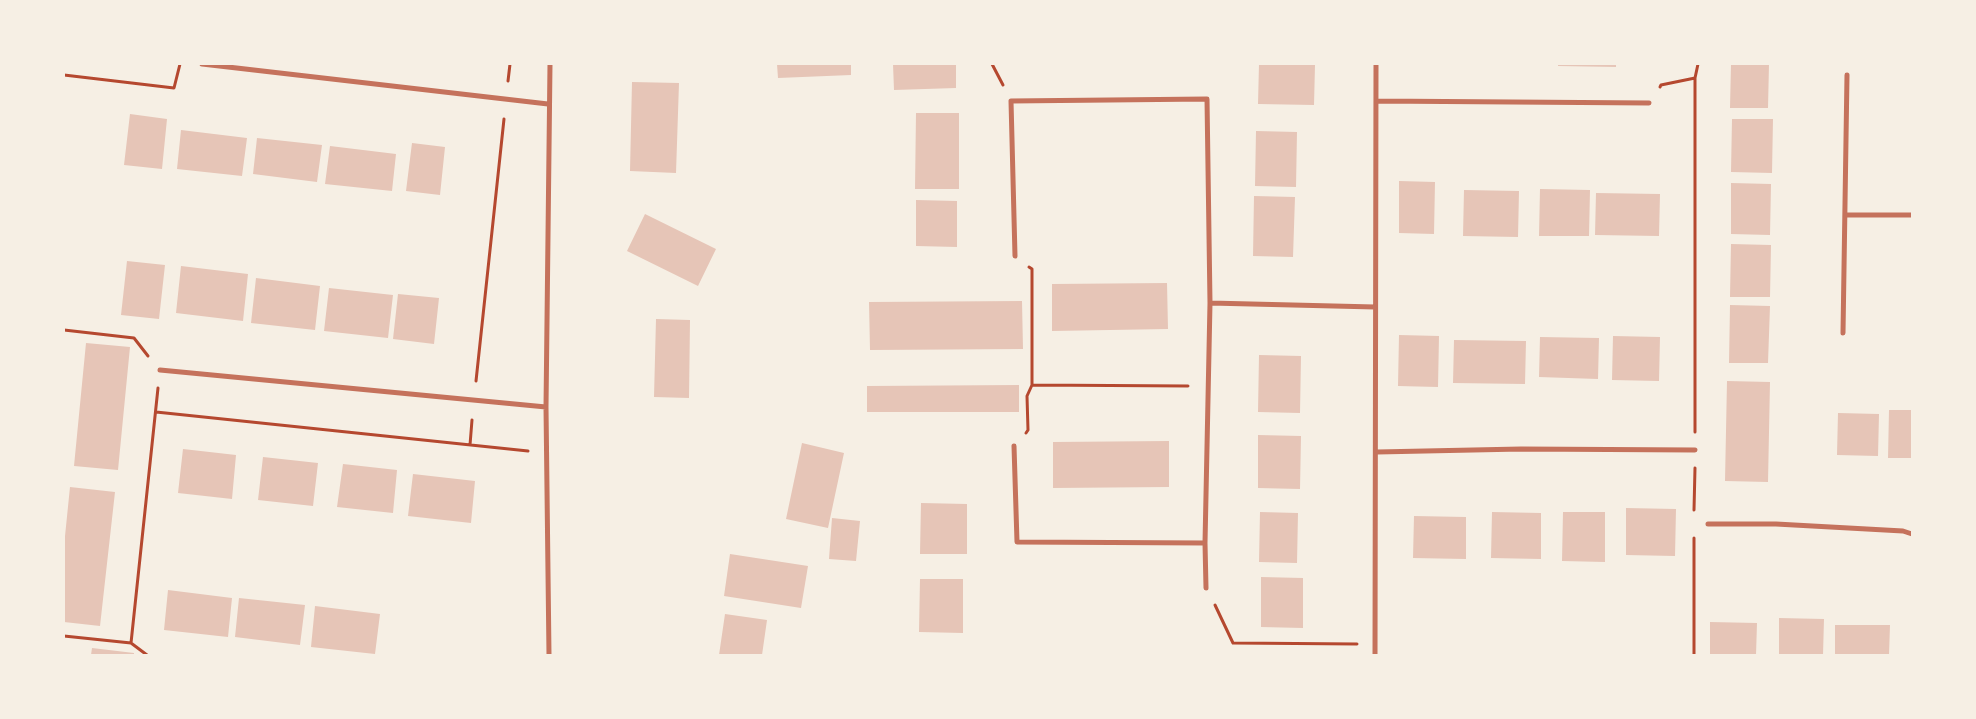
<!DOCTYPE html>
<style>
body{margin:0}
#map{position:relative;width:1976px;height:719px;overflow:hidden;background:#f6efe4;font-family:Quicksand,sans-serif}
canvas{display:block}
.frame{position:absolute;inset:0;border:65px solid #f6efe4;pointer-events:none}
</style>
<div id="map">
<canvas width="1976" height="719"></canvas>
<div class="frame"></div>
</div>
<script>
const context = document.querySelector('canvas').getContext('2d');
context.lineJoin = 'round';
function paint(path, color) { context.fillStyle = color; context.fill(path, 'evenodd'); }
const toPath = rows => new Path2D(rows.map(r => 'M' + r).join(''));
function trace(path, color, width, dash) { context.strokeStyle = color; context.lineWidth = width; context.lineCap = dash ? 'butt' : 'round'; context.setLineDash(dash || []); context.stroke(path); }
paint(toPath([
 [777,64,851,64,851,75,778,78],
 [893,64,956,64,956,88,894,90],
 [1259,64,1315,65,1314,105,1258,104],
 [1558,64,1616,64,1616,67,1558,66],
 [1731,64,1769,64,1768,108,1730,108],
 [632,82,679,83,676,173,630,171],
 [916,113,959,113,959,189,915,189],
 [130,114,167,119,162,169,124,165],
 [1732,119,1773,119,1772,173,1731,172],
 [181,130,247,138,242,176,177,169],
 [1256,131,1297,132,1296,187,1255,186],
 [257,138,322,145,317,182,253,174],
 [412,143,445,147,440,195,406,191],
 [330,146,396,154,392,191,325,184],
 [1399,181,1435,182,1434,234,1399,233],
 [1731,183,1771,184,1770,235,1731,234],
 [1540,189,1590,190,1589,236,1539,236],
 [1464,190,1519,191,1518,237,1463,236],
 [1596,193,1660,194,1659,236,1595,235],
 [1254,196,1295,197,1293,257,1253,256],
 [916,200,957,201,957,247,916,246],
 [645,214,716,249,698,286,627,251],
 [1731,244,1771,245,1770,297,1730,297],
 [127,261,165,265,159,319,121,315],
 [181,266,248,274,243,321,176,313],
 [256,278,320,286,315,330,251,323],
 [1167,283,1168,329,1052,331,1052,284],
 [329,288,393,295,388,338,324,331],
 [398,294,439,298,434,344,393,339],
 [1022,301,1023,349,870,350,869,302],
 [1730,305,1770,306,1768,363,1729,363],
 [656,319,690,320,689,398,654,397],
 [1399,335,1439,336,1438,387,1398,386],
 [1613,336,1660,337,1659,381,1612,380],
 [1540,337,1599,338,1598,379,1539,377],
 [1454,340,1526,341,1525,384,1453,383],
 [86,343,130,347,118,470,74,466],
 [1259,355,1301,356,1300,413,1258,412],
 [1727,381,1770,382,1768,482,1725,481],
 [1019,385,1019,412,867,412,867,386],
 [1889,410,1912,410,1912,458,1888,458],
 [1838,413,1879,414,1878,456,1837,455],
 [1258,435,1301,436,1300,489,1258,488],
 [1169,441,1169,487,1053,488,1053,442],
 [802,443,844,453,828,528,786,519],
 [183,449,236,455,232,499,178,493],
 [263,457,318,463,313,506,258,500],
 [343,464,397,470,393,513,337,507],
 [413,474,475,481,471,523,408,516],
 [70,487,115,492,100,626,64,622,64,546],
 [921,503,967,504,967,554,920,554],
 [1626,508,1676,509,1675,556,1626,555],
 [1260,512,1298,513,1297,563,1259,562],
 [1492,512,1541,513,1541,559,1491,558],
 [1563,512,1605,512,1605,562,1562,561],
 [1414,516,1466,517,1466,559,1413,558],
 [832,518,860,521,856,561,829,559],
 [730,554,808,566,801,608,724,596],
 [1261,577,1303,578,1303,628,1261,627],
 [920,579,963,579,963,633,919,632],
 [168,590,232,598,228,637,164,630],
 [239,598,305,605,300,645,235,637],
 [315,606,380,614,375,654,311,647],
 [725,614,767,620,762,655,719,655],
 [1779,618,1824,619,1823,655,1779,655],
 [1710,622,1757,623,1756,655,1710,655],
 [1835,625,1890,625,1889,655,1835,655],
 [92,648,134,653,134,655,91,655]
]), '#e6c5b7');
trace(toPath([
 [992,64,1003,85],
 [64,75,174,88,180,64],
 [508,81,510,64],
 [1660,87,1661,85,1695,78],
 [64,330,134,338,148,356],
 [476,381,504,119],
 [1032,385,1188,386],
 [156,412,528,451],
 [1695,432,1695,78,1698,64],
 [1026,433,1028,430,1027,396,1032,385,1032,269,1029,267],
 [470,445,472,420],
 [1694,510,1695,468],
 [1215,605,1233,643,1357,644],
 [64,636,131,643,147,655],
 [131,643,158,388],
 [1694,655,1694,538]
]), '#b5482f', 3);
trace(toPath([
 [202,64,548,104],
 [1376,101,1649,103],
 [1845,215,1912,215],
 [1210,303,1375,307],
 [1843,333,1847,75],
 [160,370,546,407],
 [1014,446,1017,542,1205,543,1210,303,1207,99,1011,101,1015,256],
 [1377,452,1521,449,1695,450],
 [1708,524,1776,524,1903,531,1912,534],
 [1205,543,1206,588],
 [549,655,546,407,550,64],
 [1375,655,1376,64]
]), '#c5725c', 5);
</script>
